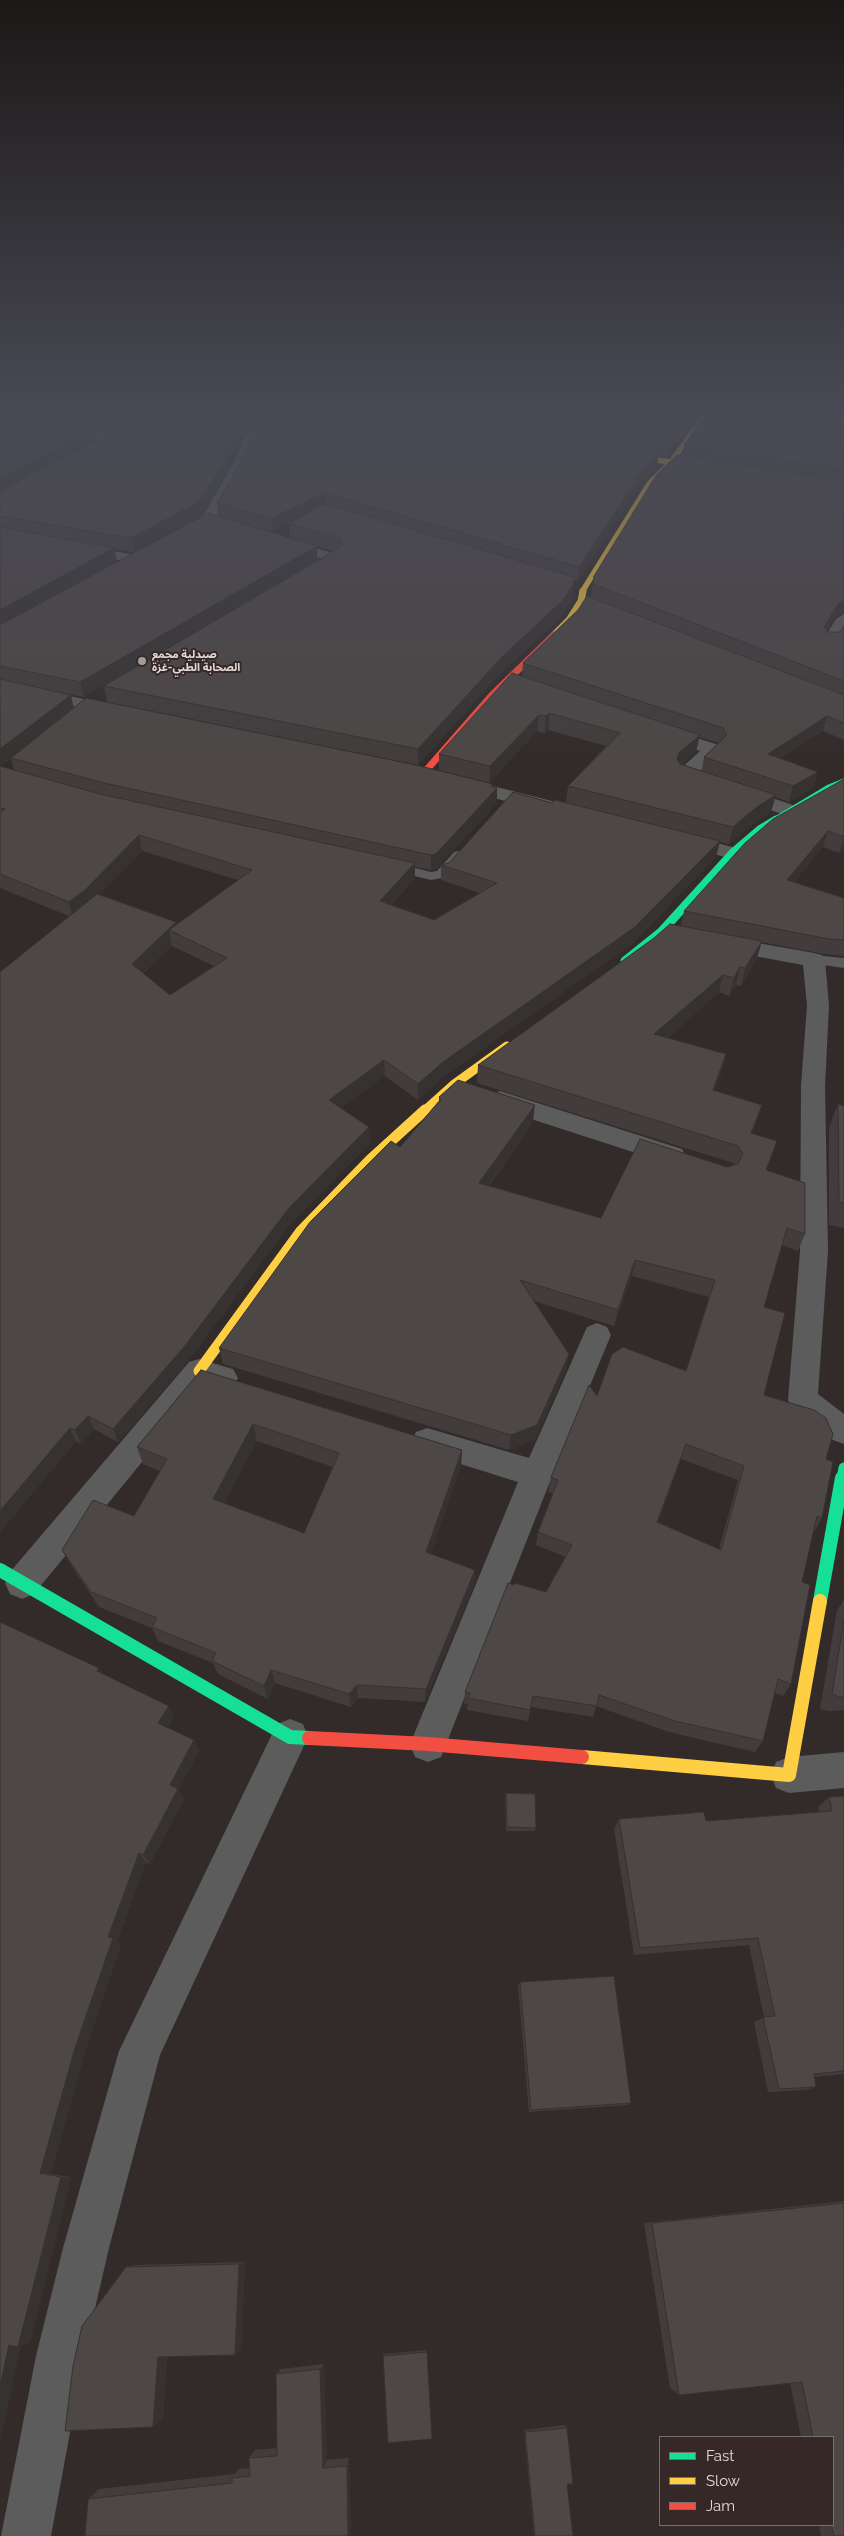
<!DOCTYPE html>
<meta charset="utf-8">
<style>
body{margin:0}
#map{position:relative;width:844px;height:2536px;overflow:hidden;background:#322b2a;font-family:Raleway,sans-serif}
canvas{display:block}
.legend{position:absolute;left:659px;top:2436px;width:175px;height:90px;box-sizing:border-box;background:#362827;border:1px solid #7b6f6e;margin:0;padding:6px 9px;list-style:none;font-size:15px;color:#e2d9d8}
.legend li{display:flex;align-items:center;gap:10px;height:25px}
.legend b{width:25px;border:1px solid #7b6f6e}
</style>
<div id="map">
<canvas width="844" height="2536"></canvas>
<ul class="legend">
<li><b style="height:6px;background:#16e098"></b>Fast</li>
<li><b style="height:6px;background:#ffcf43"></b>Slow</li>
<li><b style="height:6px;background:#f24e42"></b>Jam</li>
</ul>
</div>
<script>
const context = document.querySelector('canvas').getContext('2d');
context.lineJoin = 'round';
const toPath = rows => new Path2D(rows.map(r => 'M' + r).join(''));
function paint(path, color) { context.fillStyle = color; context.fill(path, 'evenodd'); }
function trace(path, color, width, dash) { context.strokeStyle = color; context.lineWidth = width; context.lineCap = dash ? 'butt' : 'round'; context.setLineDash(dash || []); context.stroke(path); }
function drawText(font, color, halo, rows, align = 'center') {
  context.font = font + ' Raleway,"Noto Sans Arabic",sans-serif'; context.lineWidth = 4; context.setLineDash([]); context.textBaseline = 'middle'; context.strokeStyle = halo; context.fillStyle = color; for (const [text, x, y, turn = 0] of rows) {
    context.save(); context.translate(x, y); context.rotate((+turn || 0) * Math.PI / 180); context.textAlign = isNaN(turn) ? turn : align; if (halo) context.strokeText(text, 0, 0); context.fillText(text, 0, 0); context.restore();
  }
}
paint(toPath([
 [459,851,466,855,447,877,442,878,431,880,386,869,384,866,391,862,431,872,437,871,454,852,459,851],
 [814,955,844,958,844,968,809,963,807,960,814,955]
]), '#5c5c5d');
paint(toPath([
 [268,411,281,411,257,438,248,462,213,522,186,536,176,536,174,533,176,530,203,516,234,462,245,437,268,411],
 [60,419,115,437,146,443,147,446,141,450,108,443,56,426,54,423,56,420,60,419],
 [281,538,339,555,341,558,314,576,304,576,301,573,304,570,322,559,276,545,274,542,276,539,281,538],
 [78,544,134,555,141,559,134,563,73,551,71,548,78,544],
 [844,614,844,632,838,642,836,645,824,645,822,642,836,619,844,614],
 [0,681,116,706,122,707,125,711,122,715,116,716,0,691,0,681],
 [662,727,719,745,722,749,719,753,698,773,799,807,802,811,799,815,792,817,785,815,678,779,676,775,678,771,700,751,656,736,653,732,656,728,662,727],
 [461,778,552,801,555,805,552,809,545,811,454,788,452,784,454,780,461,778],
 [682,834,740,849,743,853,740,857,733,859,675,844,672,840,675,836,682,834],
 [724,937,814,953,822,955,825,960,829,1005,825,1086,828,1251,818,1394,844,1414,844,1444,833,1440,792,1409,788,1400,800,1251,801,1086,807,1005,803,965,716,949,713,944,716,939,724,937],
 [500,1091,682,1149,686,1156,682,1163,673,1165,491,1106,488,1100,491,1094,500,1091],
 [597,1323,607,1327,611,1335,553,1474,441,1757,428,1762,415,1757,410,1744,518,1482,416,1450,412,1441,416,1432,427,1428,529,1458,587,1327,597,1323],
 [199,1359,233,1369,238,1378,233,1387,223,1390,205,1385,34,1594,22,1599,10,1594,5,1583,10,1572,189,1362,199,1359],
 [290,1719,303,1724,308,1737,160,2055,109,2248,84,2356,51,2536,1,2536,36,2356,63,2248,119,2051,277,1724,290,1719],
 [844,1752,844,1788,789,1793,776,1788,771,1775,776,1762,789,1757,844,1752]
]), '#5c5c5d');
trace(toPath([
 [774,821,829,788,844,782]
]), '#16e098', 7);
trace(toPath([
 [625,961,661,932,733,853,761,829,776,820]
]), '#16e098', 9);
trace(toPath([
 [842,1479,844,1468]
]), '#16e098', 11);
trace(toPath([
 [0,1570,290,1737,309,1738],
 [820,1601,842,1478]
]), '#16e098', 14);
trace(toPath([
 [621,455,707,467],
 [582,592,649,484,671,462,708,411]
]), '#ffcf43', 5.5);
trace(toPath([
 [554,635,569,620,581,601,583,591]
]), '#ffcf43', 7);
trace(toPath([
 [424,1111,453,1085,507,1046]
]), '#ffcf43', 9);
trace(toPath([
 [199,1371,301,1231,370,1160,425,1110]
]), '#ffcf43', 11);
trace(toPath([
 [582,1757,789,1775,820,1601]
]), '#ffcf43', 14);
trace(toPath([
 [423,774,492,695,554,635]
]), '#f24e42', 7);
trace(toPath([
 [309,1738,428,1744,582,1757]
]), '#f24e42', 14);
paint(toPath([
 [0,411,94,429,96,441,112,433,33,411,266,411,244,436,235,455,229,454,230,466,202,515,134,552,114,549,117,562,290,538,289,524,272,532,219,516,217,503,272,411,700,411,667,456,659,455,657,466,640,483,578,581,574,580,571,600,562,616,499,675,418,765,107,702,104,686,333,551,317,546,317,560,84,697,53,691,74,708,497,788,497,803,436,869,431,870,415,867,415,878,391,905,434,920,480,893,441,880,441,865,449,863,552,803,566,802,568,786,606,746,548,730,545,733,537,731,489,783,439,770,439,754,522,676,523,663,591,597,593,584,683,456,684,445,844,411,844,612,834,618,827,631,828,632,840,632,844,626,844,740,823,731,780,758,814,787,789,802,775,797,771,812,753,824,729,844,720,842,716,857,633,943,443,1077,418,1100,385,1076,340,1108,369,1127,370,1143,291,1223,188,1361,118,1442,94,1429,81,1444,76,1441,0,1532,69,916,0,888],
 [699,737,719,743,704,757,702,771,682,765,696,752],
 [11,759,14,770,1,766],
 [142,851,238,880,177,925,176,922,99,894],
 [172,945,172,946,214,966,170,995,143,973],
 [844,779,844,848,839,853,823,847,794,882,844,898,844,956,824,954,761,942,757,958,741,986,736,985,729,996,719,992,667,1038,726,1054,722,1071,714,1091,757,1122,752,1134,771,1158,767,1170,805,1234,798,1251,782,1245,764,1307,764,1395,826,1459,822,1518,814,1532,813,1532,802,1582,791,1684,783,1696,775,1693,763,1741,755,1752,669,1732,596,1706,593,1717,531,1707,528,1721,467,1710,468,1704,464,1704,465,1692,514,1585,546,1592,566,1557,536,1545,538,1532,553,1494,548,1492,551,1477,597,1396,686,1371,709,1297,632,1276,614,1326,534,1301,566,1370,535,1440,509,1450,223,1364,219,1348,400,1147,439,1101,439,1097,533,1122,489,1186,601,1218,727,1167,734,1165,733,1163,477,1083,478,1065,681,926,684,911],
 [681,1459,738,1480,719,1549,658,1522],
 [838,1104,844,1106,844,1228,829,1225,829,1128],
 [201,1370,462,1450,461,1466,430,1554,475,1570,474,1585,425,1702,358,1698,351,1707,275,1683,268,1699,218,1674,213,1663,158,1641,152,1628,99,1607,71,1565,62,1550,134,1516,160,1471,143,1464,137,1447],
 [257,1441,333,1467,304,1533,224,1503],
 [844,1600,844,1710,829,1711,820,1709,837,1610],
 [99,1668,103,1674,174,1717,168,1728,194,1740,199,1751,179,1789,184,1799,150,1864,146,1862,117,1941,121,1945,85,2052,51,2174,71,2177,30,2342,21,2346],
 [506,1793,536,1828,535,1831,506,1831,505,1797],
 [844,1796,844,2074,814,2077,816,2087,805,2090,768,2092,754,2022,764,2017,749,1945,634,1955,614,1829,619,1819,706,1821,820,1812,818,1807,829,1797],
 [520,1982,631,2103,627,2105,529,2112,518,1986],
 [844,2201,844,2536,821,2536,819,2525,833,2525,833,2437,801,2437,790,2383,679,2395,670,2388,644,2223],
 [245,2262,241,2349,167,2357,163,2419,126,2267,136,2265],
 [427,2350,432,2439,383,2356,383,2354],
 [324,2364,327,2460,349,2458,351,2536,85,2536,88,2499,99,2489,235,2474,238,2469,249,2468,249,2458,255,2450,277,2448,276,2374,281,2369],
 [565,2425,567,2428,567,2484,573,2536,534,2536,524,2430]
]), '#423d3c');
paint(toPath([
 [254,411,266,411,244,436,235,455,234,442,242,423],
 [693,411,700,411,667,456,669,443],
 [94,429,96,441,0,493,0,478],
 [659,453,657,466,640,483,578,581,579,567,642,470],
 [229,454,230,466,202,515,134,552,131,538],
 [325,493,326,506,289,523,289,524,272,532,271,518],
 [317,546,317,560,84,697,80,682],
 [114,548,117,562,0,626,0,610],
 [574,577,571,600,562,616,499,675,418,765,418,749],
 [844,600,844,612,834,618,820,641,824,627,838,604],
 [71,695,74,709,0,768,0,749],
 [549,713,548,730,545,733,546,716],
 [539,715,537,731,489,783,490,766],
 [827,716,823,731,764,769,768,754],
 [700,735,696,752,676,770,677,759,679,753],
 [818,772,814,787,789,802,793,786],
 [493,784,492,793,497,788,497,803,436,869,431,870,431,855],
 [776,795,771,812,753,824,729,844,733,827,757,807],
 [828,831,823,847,783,896,787,880],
 [139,835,142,851,89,905,73,918,69,902],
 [844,837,844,848,839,853],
 [720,841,716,857,633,943,443,1077,418,1100,418,1084,443,1062],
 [415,863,415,878,380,916,380,901],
 [176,922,179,935,169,930,172,945,135,980,132,964],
 [762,941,757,958,741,986,745,968],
 [740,967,736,985,729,996,734,978],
 [723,975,719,992,650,1052,654,1034],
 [726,1054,722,1071,708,1107,713,1090],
 [384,1060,385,1076,330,1115,329,1100],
 [535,1105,533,1122,478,1200,479,1183],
 [762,1105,757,1122,745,1150,751,1133],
 [369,1127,370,1143,291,1223,188,1361,118,1442,113,1429,289,1208],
 [777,1141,771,1158,760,1187,766,1170],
 [635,1260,632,1276,614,1326,618,1310],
 [569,1354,566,1370,535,1440,509,1450,511,1435],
 [88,1416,94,1429,81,1444,75,1430],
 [253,1424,257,1441,218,1515,213,1499],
 [70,1428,76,1441,0,1532,0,1511],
 [462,1450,461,1466,426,1568,426,1552],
 [475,1570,474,1585,425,1702,426,1689],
 [99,1668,107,1680,97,1671],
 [271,1670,275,1683,268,1699,264,1686],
 [357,1685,358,1698,351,1707,349,1694],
 [169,1706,174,1717,165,1734,158,1723],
 [194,1740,199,1751,179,1789,184,1799,150,1864,143,1855,170,1785],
 [139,1853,146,1862,117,1941,121,1945,85,2052,51,2174,40,2173,75,2048,108,1937],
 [61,2177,71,2177,30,2342,21,2346,0,2442,0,2387,9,2345],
 [245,2262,241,2349,235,2355,239,2264],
 [167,2352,163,2419,153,2427,158,2357],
 [324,2364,327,2460,323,2468,320,2369],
 [349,2458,351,2536,348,2536,347,2466]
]), '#363231');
const building = toPath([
 [0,411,33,411,94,429,0,478,0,411],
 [74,411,254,411,242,423,234,442,112,422,74,411],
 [272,411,344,411,659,453,642,470,579,567,325,493,271,518,217,503,248,450,257,426,272,411],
 [428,411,693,411,669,443,428,411],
 [709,411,844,411,844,470,684,445,709,411],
 [112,433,229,454,200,501,131,538,0,516,0,491,112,433],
 [677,455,844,481,844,600,838,604,824,627,828,632,840,632,844,626,844,681,593,584,594,576,657,474,677,455],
 [325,504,574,577,573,585,563,600,500,659,418,749,104,686,339,548,342,542,339,538,289,523,325,504],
 [208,513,317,546,80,682,0,666,0,625,208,513],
 [0,527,114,548,0,610,0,527],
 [587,596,844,695,844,723,827,716,768,754,818,772,793,786,704,757,727,735,723,728,523,663,578,610,587,596],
 [512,673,700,735,679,753,677,759,680,764,776,795,757,807,733,827,568,786,620,733,549,713,546,716,539,715,490,766,439,754,512,673],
 [0,679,71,695,0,749,0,679],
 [86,698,416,765,493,784,491,786,497,788,436,854,431,855,104,783,11,758,86,698],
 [0,766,100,794,415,863,380,901,434,920,497,883,441,865,449,863,513,792,552,803,555,800,720,841,635,927,443,1062,418,1084,384,1060,329,1100,369,1127,289,1208,184,1347,113,1429,88,1416,75,1430,70,1428,0,1511,0,972,97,894,176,922,132,964,170,995,227,958,169,930,252,870,139,835,85,890,69,902,0,874,0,813,5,809,0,808,0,766],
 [844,779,844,837,828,831,787,880,844,898,844,940,829,939,684,911,745,843,773,819,844,779],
 [670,924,762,941,745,968,740,967,734,978,723,975,654,1034,726,1054,713,1090,762,1105,751,1133,777,1141,766,1170,805,1183,805,1234,787,1228,764,1307,785,1313,764,1395,814,1410,826,1418,833,1434,826,1459,833,1462,822,1518,817,1516,802,1582,810,1585,791,1684,778,1679,763,1741,675,1721,599,1695,597,1706,533,1696,530,1710,468,1698,470,1693,465,1692,508,1583,514,1585,515,1583,546,1592,572,1545,538,1532,558,1480,551,1477,589,1385,597,1396,612,1354,623,1347,686,1371,715,1280,635,1260,618,1310,520,1280,569,1354,537,1425,511,1435,219,1348,310,1222,391,1141,400,1147,441,1099,439,1097,458,1080,535,1105,479,1183,601,1218,640,1139,727,1167,738,1164,743,1154,738,1146,478,1065,654,938,670,924],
 [686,1444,744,1466,721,1550,657,1522,686,1444],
 [838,1104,844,1106,844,1203,839,1202,838,1104],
 [201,1370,462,1450,426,1552,475,1570,426,1689,357,1685,349,1694,271,1670,264,1686,212,1661,216,1653,152,1627,157,1618,91,1592,62,1550,93,1500,134,1516,167,1459,137,1447,201,1370],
 [253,1424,339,1453,304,1533,213,1499,253,1424],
 [844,1620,844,1697,840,1697,832,1694,844,1620],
 [0,1622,99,1668,97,1671,169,1706,158,1723,194,1740,170,1785,178,1789,143,1855,139,1853,108,1937,113,1938,75,2048,40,2173,61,2177,18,2347,9,2345,0,2387,0,1622],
 [506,1793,535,1794,536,1828,507,1827,506,1793],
 [844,1796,844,2071,814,2074,816,2087,779,2089,763,2017,775,2016,758,1938,640,1948,619,1819,704,1812,706,1821,832,1811,829,1797,844,1796],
 [614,1976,631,2103,531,2110,520,1982,614,1976],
 [844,2203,844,2536,834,2536,831,2525,833,2525,833,2437,813,2437,802,2382,679,2395,652,2223,844,2203],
 [239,2264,235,2355,158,2357,153,2427,65,2431,73,2366,82,2326,126,2267,239,2264],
 [427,2352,432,2439,388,2443,383,2356,427,2352],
 [320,2369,323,2468,347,2466,348,2536,85,2536,88,2499,232,2483,232,2478,250,2476,249,2458,277,2456,276,2374,320,2369],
 [567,2428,573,2484,567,2484,573,2536,535,2536,525,2432,567,2428]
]);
paint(building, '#4d4746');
trace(building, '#363231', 1);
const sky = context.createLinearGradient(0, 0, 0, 766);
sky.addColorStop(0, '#1c1817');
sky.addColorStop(0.54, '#494a55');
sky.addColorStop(1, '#494a5500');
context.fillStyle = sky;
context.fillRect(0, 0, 844, 766);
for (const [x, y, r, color] of [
 [142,661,5,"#a49c9b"]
]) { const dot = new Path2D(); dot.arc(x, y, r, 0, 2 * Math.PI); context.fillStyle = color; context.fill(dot); trace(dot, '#362827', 2); }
drawText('bold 11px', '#e2d9d8', '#362827', [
 ["صيدلية مجمع",152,655],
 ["الصحابة الطبي-غزة",152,668]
], 'left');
</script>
